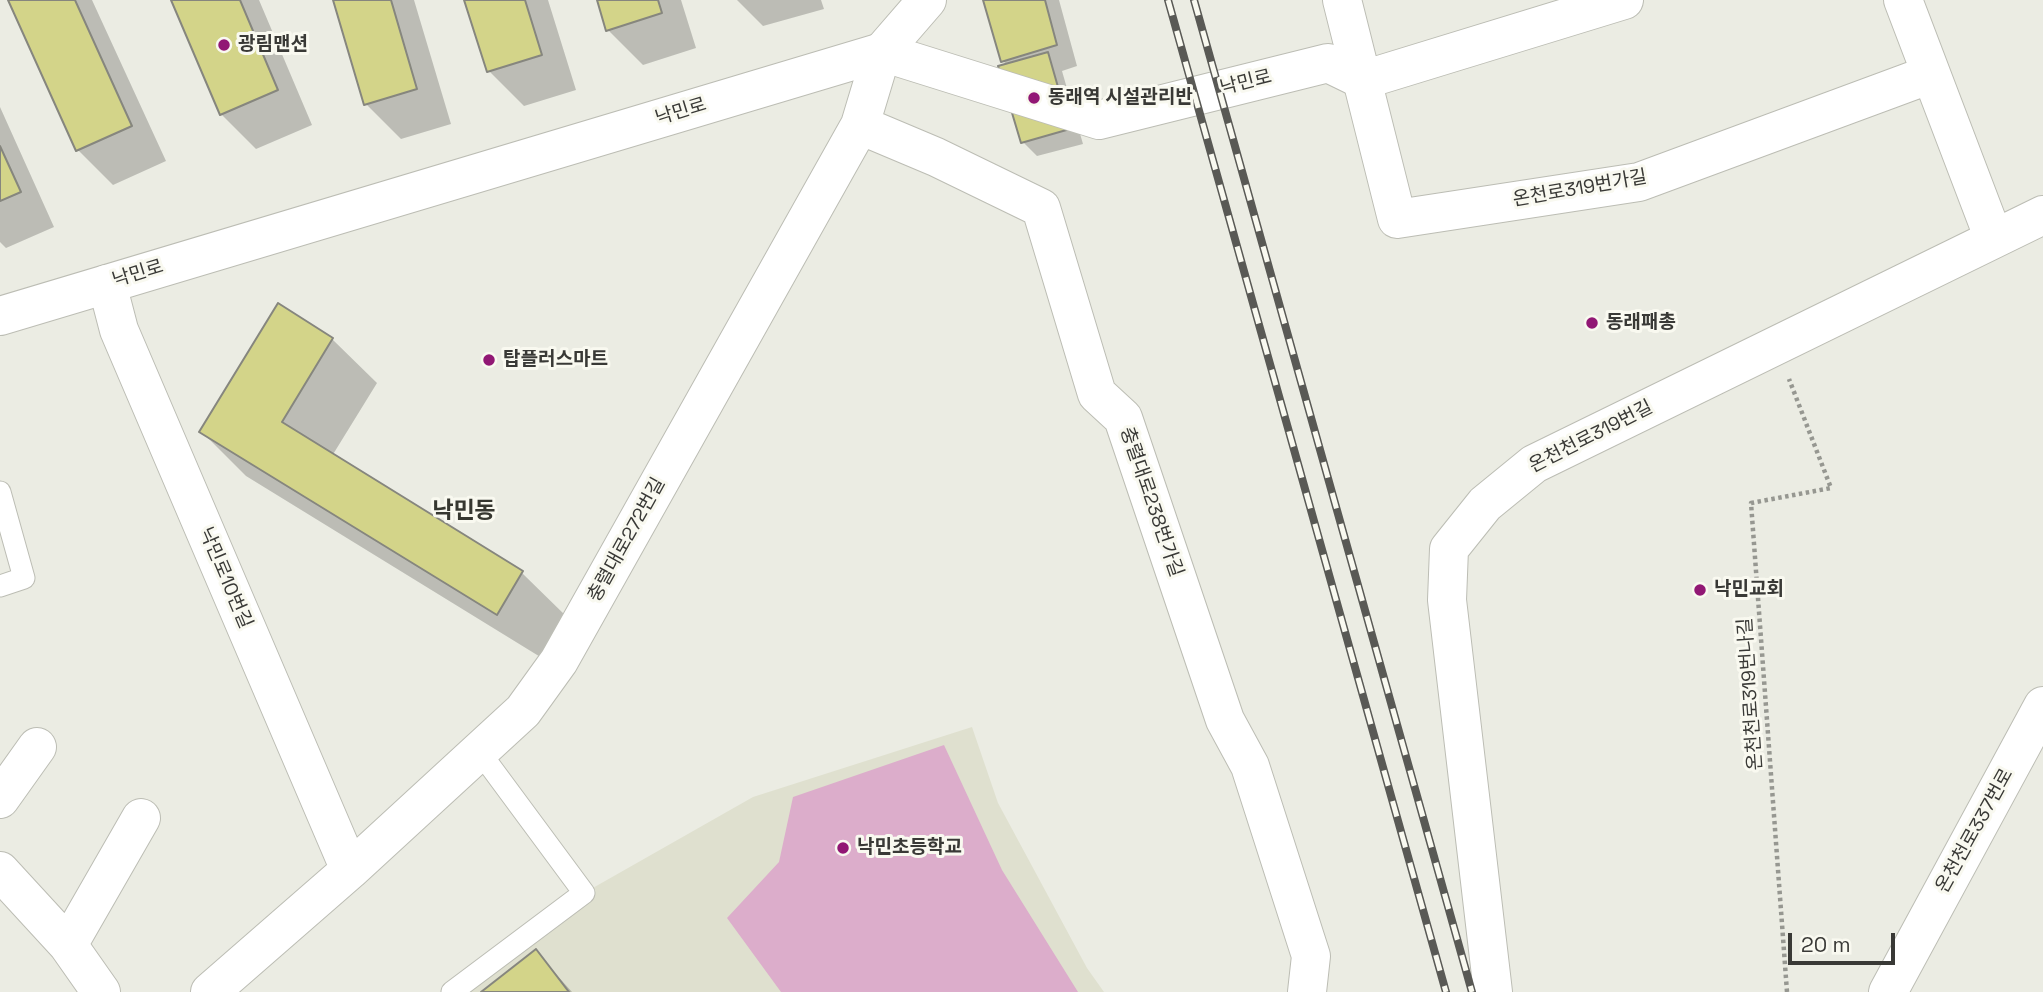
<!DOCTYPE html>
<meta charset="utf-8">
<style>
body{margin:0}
#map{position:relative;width:2043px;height:992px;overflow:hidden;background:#ebece3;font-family:"Space Grotesk",sans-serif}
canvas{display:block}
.scale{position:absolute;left:1788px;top:933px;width:107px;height:32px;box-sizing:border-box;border:4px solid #393936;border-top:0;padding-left:9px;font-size:21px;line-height:24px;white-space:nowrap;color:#393936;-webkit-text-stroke:5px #f9f9f0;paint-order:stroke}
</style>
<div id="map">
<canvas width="2043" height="992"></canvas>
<div class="scale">20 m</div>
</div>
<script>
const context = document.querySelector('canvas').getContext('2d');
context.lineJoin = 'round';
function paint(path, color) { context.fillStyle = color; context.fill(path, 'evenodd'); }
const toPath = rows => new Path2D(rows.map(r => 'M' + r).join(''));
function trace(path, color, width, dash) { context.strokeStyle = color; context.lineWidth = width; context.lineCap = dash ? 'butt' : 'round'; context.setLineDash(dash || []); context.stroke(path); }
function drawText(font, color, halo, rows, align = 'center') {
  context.font = font + ' "Space Grotesk","Noto Sans KR",sans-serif'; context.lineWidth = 6; context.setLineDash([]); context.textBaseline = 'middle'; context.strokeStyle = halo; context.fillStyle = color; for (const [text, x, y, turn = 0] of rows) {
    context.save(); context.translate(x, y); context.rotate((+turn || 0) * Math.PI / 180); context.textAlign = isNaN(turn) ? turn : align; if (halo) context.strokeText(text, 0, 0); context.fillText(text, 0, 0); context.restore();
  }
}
paint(toPath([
 [972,727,998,803,1087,968,1104,992,452,992,584,893,753,797]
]), '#dfe0cf');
paint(toPath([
 [944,745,1002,870,1078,992,781,992,727,918,779,862,793,797]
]), '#dcadcb');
paint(toPath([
 [9,0,92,0,166,161,113,185,78,150],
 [173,0,259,0,312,125,256,149,221,114],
 [335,0,414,0,451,124,401,139,366,104],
 [466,0,548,0,576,90,524,106,489,71],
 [599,0,681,0,696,48,643,65,608,30],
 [737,0,821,0,824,9,763,26],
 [984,0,1059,0,1077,66,1062,71,1083,144,1037,156,1023,142,1007,65,1003,61],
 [0,107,54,227,6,248,0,242],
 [332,339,377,383,332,456,522,573,567,617,542,658,246,476,202,432],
 [536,952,572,992,484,992]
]), '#0003');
const building = toPath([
 [8,0,75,0,132,126,76,151,8,0],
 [171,0,240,0,278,90,220,115,171,0],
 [333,0,391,0,417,89,364,105,333,0],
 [464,0,525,0,542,55,487,72,464,0],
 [597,0,658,0,662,13,606,31,597,0],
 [983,0,1045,0,1057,45,1001,62,983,0],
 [1048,52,1070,129,1021,143,998,66,1048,52],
 [0,146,21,192,0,201,0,146],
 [278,303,333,338,282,422,523,571,497,615,199,432,278,303],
 [536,949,569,992,481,992,536,949]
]);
paint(building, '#d3d489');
trace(building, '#86867e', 2);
const lane = toPath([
 [0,492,24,578,0,586],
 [452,992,584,893,479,751]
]);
const street = toPath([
 [1342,0,1397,219,1639,182,1931,74],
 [1903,0,1994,239],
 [1363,80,1624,0],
 [860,125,936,157,1041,208,1097,394,1123,418,1225,720,1250,766,1311,956,1307,992],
 [107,284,119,330,350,870],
 [0,799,37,747],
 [0,871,68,945,101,992],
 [68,945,141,818],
 [210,992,350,870,523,711,559,661,860,125,882,52,927,0],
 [1493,992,1447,600,1449,549,1485,504,1534,464,2043,215],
 [1888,992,2043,706]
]);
const secondary = toPath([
 [0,316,882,52,1099,120,1328,63,1363,80]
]);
trace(lane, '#bcbdb4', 23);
trace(street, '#bcbdb4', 40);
trace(secondary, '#bcbdb4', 40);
trace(toPath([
 [1787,992,1751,503,1831,488,1789,379]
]), '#969791', 4.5, [3.5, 3.5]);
trace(lane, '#fff', 21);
trace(street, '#fff', 38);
trace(secondary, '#fff', 38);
const rail = toPath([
 [1168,0,1446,992],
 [1194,0,1472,992]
]);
trace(rail, '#595955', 8);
trace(rail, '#f9f9f0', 5, [16]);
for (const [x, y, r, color] of [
 [224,45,7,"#911774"],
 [1034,98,7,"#911774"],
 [1592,323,7,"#911774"],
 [489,360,7,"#911774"],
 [1700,590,7,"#911774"],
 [843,848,7,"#911774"]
]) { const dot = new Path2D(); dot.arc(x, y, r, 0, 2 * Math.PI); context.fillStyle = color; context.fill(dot); trace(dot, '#f9f9f0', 2.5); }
drawText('bold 19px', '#393936', '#f9f9f0', [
 ["광림맨션",238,45],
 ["동래역 시설관리반",1048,98],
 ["동래패총",1606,323],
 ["탑플러스마트",503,360],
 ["낙민교회",1714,590],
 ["낙민초등학교",857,848]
], 'left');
drawText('19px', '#393936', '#f9f9f0', [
 ["낙민로",1246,83,-14],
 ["낙민로",681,112,-17],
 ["온천로319번가길",1580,189,-10],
 ["낙민로",138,274,-17],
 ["온천천로319번길",1591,437,-27],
 ["충렬대로238번가길",1151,502,71],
 ["충렬대로272번길",627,540,-61],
 ["낙민로10번길",225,578,67],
 ["온천천로319번나길",1751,694,-94],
 ["온천천로337번로",1975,831,-61]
]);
drawText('bold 23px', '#363730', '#f9f9f0', [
 ["낙민동",464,512]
]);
</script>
